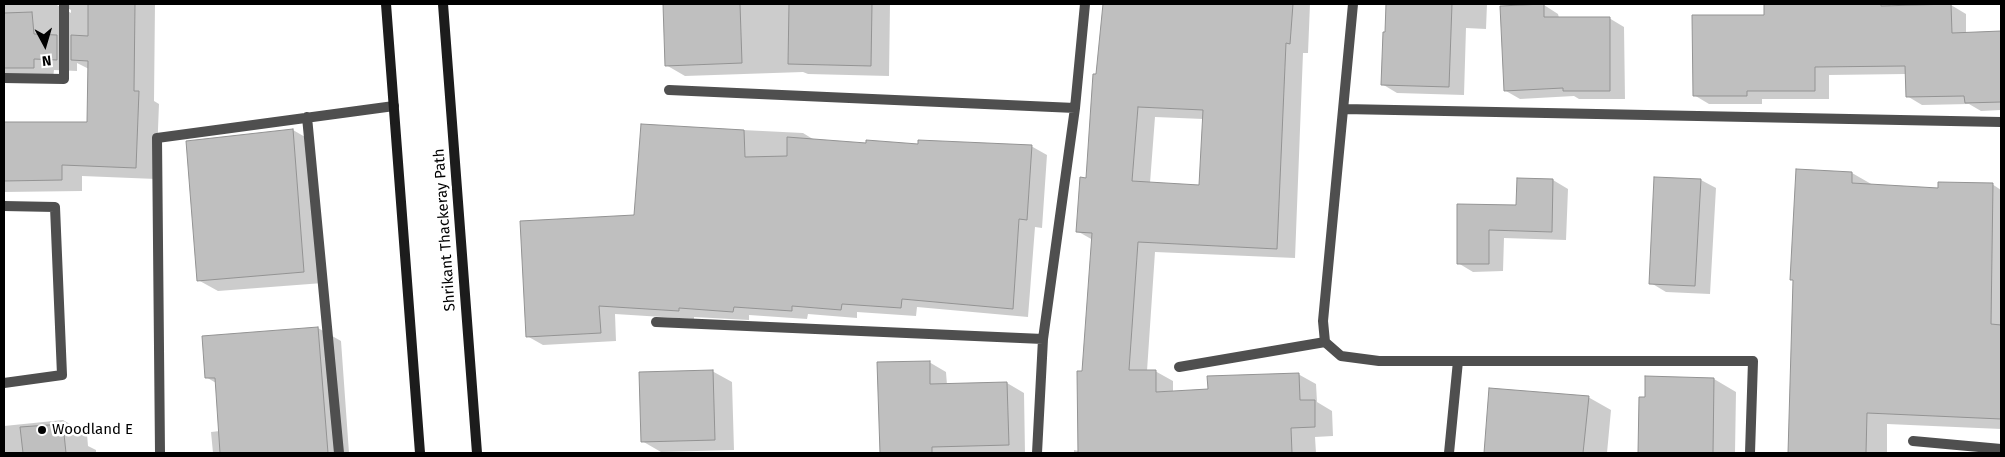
<!DOCTYPE html>
<style>
body{margin:0}
#map{position:relative;width:2005px;height:457px;overflow:hidden;background:#fff;font-family:"Fira Sans",sans-serif}
canvas{display:block}
.frame{position:absolute;inset:0;border:5px solid #000;pointer-events:none}
.north{position:absolute;left:20px;top:20px;width:50px;height:50px;-webkit-text-stroke:4px #fff;paint-order:stroke;rotate:174deg;font-size:14px;font-weight:700;line-height:20px;text-align:center;color:#000}
.north::after{content:'';display:block;margin:auto;width:18px;height:22px;background:#000;clip-path:polygon(50% 0,100% 100%,50% 72%,0 100%)}
</style>
<div id="map">
<canvas width="2005" height="457"></canvas>
<div class="frame"></div>
<div class="north">N</div>
</div>
<script>
const context = document.querySelector('canvas').getContext('2d');
context.lineJoin = 'round';
function paint(path, color) { context.fillStyle = color; context.fill(path, 'evenodd'); }
const toPath = rows => new Path2D(rows.map(r => 'M' + r).join(''));
function trace(path, color, width, dash) { context.strokeStyle = color; context.lineWidth = width; context.lineCap = dash ? 'butt' : 'round'; context.setLineDash(dash || []); context.stroke(path); }
function drawText(font, color, halo, rows, align = 'center') {
  context.font = font + ' "Fira Sans",sans-serif'; context.lineWidth = 5; context.setLineDash([]); context.textBaseline = 'middle'; context.strokeStyle = halo; context.fillStyle = color; for (const [text, x, y, turn = 0] of rows) {
    context.save(); context.translate(x, y); context.rotate((+turn || 0) * Math.PI / 180); context.textAlign = isNaN(turn) ? turn : align; if (halo) context.strokeText(text, 0, 0); context.fillText(text, 0, 0); context.restore();
  }
}
paint(toPath([
 [4,4,55,4,71,13,71,10,60,4,155,4,154,101,159,104,156,179,82,176,82,191,4,192,4,124,88,123,89,69,77,63,77,71,54,70,53,79,4,79],
 [665,4,890,4,889,76,808,74,803,72,685,76,666,65],
 [1104,4,1310,4,1308,53,1303,53,1295,258,1155,252,1147,371,1155,371,1173,381,1173,392,1209,390,1298,374,1316,384,1317,402,1332,411,1333,436,1315,437,1316,453,1074,453,1074,450,1079,451,1093,240,1077,231,1087,179],
 [1155,117,1203,119,1200,187,1150,183],
 [1387,4,1487,4,1486,29,1466,28,1464,95,1397,93,1382,84],
 [1765,4,1888,4,1894,7,1951,5,1966,14,1966,33,2001,32,2001,110,1981,111,1969,104,1922,105,1907,96,1906,74,1829,75,1829,99,1762,99,1762,104,1709,104,1694,95,1765,16],
 [1544,5,1558,14,1559,18,1609,18,1624,27,1625,99,1579,99,1574,96,1520,99,1506,91],
 [642,125,803,133,816,141,867,144,1031,146,1047,155,1042,228,1035,227,1028,317,917,307,916,316,857,312,857,318,808,314,807,319,749,315,749,320,694,317,694,319,615,314,616,341,543,345,527,336,635,216],
 [293,130,312,141,323,283,218,291,198,280],
 [1852,173,1873,185,1939,190,1992,184,2001,190,2001,429,1887,424,1887,453,1790,453,1795,281],
 [1656,178,1701,180,1716,188,1710,294,1666,292,1651,283],
 [1518,179,1553,180,1568,189,1566,240,1504,238,1503,271,1473,272,1458,263,1459,205,1517,206],
 [318,328,341,341,349,453,213,453,211,432,220,431,216,383,206,377,203,337],
 [929,362,946,372,947,385,1007,383,1024,393,1025,453,881,453,879,364],
 [712,371,732,382,734,450,661,452,642,441],
 [1646,378,1714,379,1736,392,1735,453,1639,453,1641,399,1646,399],
 [1490,390,1588,397,1611,410,1607,453,1486,453],
 [63,420,87,434,88,446,96,450,96,453,4,453,4,426]
]), '#0003');
const building = toPath([
 [88,4,135,4,134,91,139,91,136,168,62,165,62,180,4,181,4,122,87,122,88,61,71,60,71,35,88,36,88,4],
 [663,4,740,4,742,63,665,66,663,4],
 [789,4,872,4,871,66,788,64,789,4],
 [1103,4,1293,4,1290,44,1286,43,1277,249,1138,242,1129,370,1156,370,1156,392,1208,389,1207,376,1299,373,1300,400,1315,400,1315,427,1291,428,1292,453,1078,453,1077,371,1082,371,1092,233,1076,232,1080,177,1086,178,1093,74,1096,74,1103,4],
 [1138,107,1203,110,1199,185,1132,181,1138,107],
 [1386,4,1452,4,1449,87,1381,85,1383,32,1385,32,1386,4],
 [1544,4,1544,17,1610,17,1610,91,1563,91,1563,88,1504,91,1500,6,1544,4],
 [1764,4,1881,4,1881,6,1951,4,1952,33,2001,31,2001,102,1965,103,1964,96,1906,97,1905,66,1815,67,1815,91,1747,91,1747,96,1693,96,1692,15,1764,15,1764,4],
 [32,12,34,34,57,35,57,60,34,59,34,68,4,68,4,13,32,12],
 [641,124,744,130,745,157,787,156,787,137,866,143,866,140,918,144,918,140,1032,145,1027,220,1019,219,1013,309,902,299,901,308,842,304,841,310,792,306,792,311,734,307,733,312,679,308,679,311,599,306,601,333,526,337,520,221,634,215,641,124],
 [293,129,304,272,197,281,186,141,293,129],
 [1796,169,1852,172,1852,183,1938,188,1938,182,1993,183,1991,324,2001,325,2001,419,1867,413,1866,453,1788,453,1793,280,1790,280,1796,169],
 [1654,177,1701,179,1695,286,1649,284,1654,177],
 [1517,178,1553,179,1552,232,1489,230,1489,264,1457,264,1457,204,1516,205,1517,178],
 [318,327,328,453,220,453,215,378,205,378,202,336,318,327],
 [930,361,930,384,1007,382,1009,445,932,447,932,453,880,453,877,362,930,361],
 [713,370,715,440,641,442,639,372,713,370],
 [1645,376,1714,378,1713,453,1638,453,1639,397,1645,397,1645,376],
 [1489,388,1589,396,1583,453,1484,453,1489,388],
 [63,424,66,453,23,453,20,427,63,424]
]);
paint(building, '#bfbfbf');
trace(building, '#939393', 1);
trace(toPath([
 [1179,367,1325,342]
]), '#4f4f4f', 10);
trace(toPath([
 [1353,4,1323,321,1325,342,1341,356,1379,361,1753,361,1750,453],
 [4,78,64,79,64,4],
 [669,90,1075,108],
 [1344,109,2001,122],
 [307,117,339,453],
 [4,206,55,207,62,375,4,383],
 [656,322,1043,339],
 [1913,441,2001,449],
 [160,453,157,138,394,106],
 [1037,453,1043,339,1075,108,1085,4],
 [1449,453,1458,361]
]), '#4f4f4f', 10);
trace(toPath([
 [386,4,420,453],
 [443,4,477,453]
]), '#1c1c1c', 10);
for (const [x, y, r, color] of [
 [42,430,5,"#000"]
]) { const dot = new Path2D(); dot.arc(x, y, r, 0, 2 * Math.PI); context.fillStyle = color; context.fill(dot); trace(dot, '#fff', 2); }
drawText('15px', '#000', '#fff', [
 ["Shrikant Thackeray Path",445,230,-94]
]);
drawText('15px', '#000', '#fff', [
 ["Woodland E",52,430]
], 'left');
</script>
